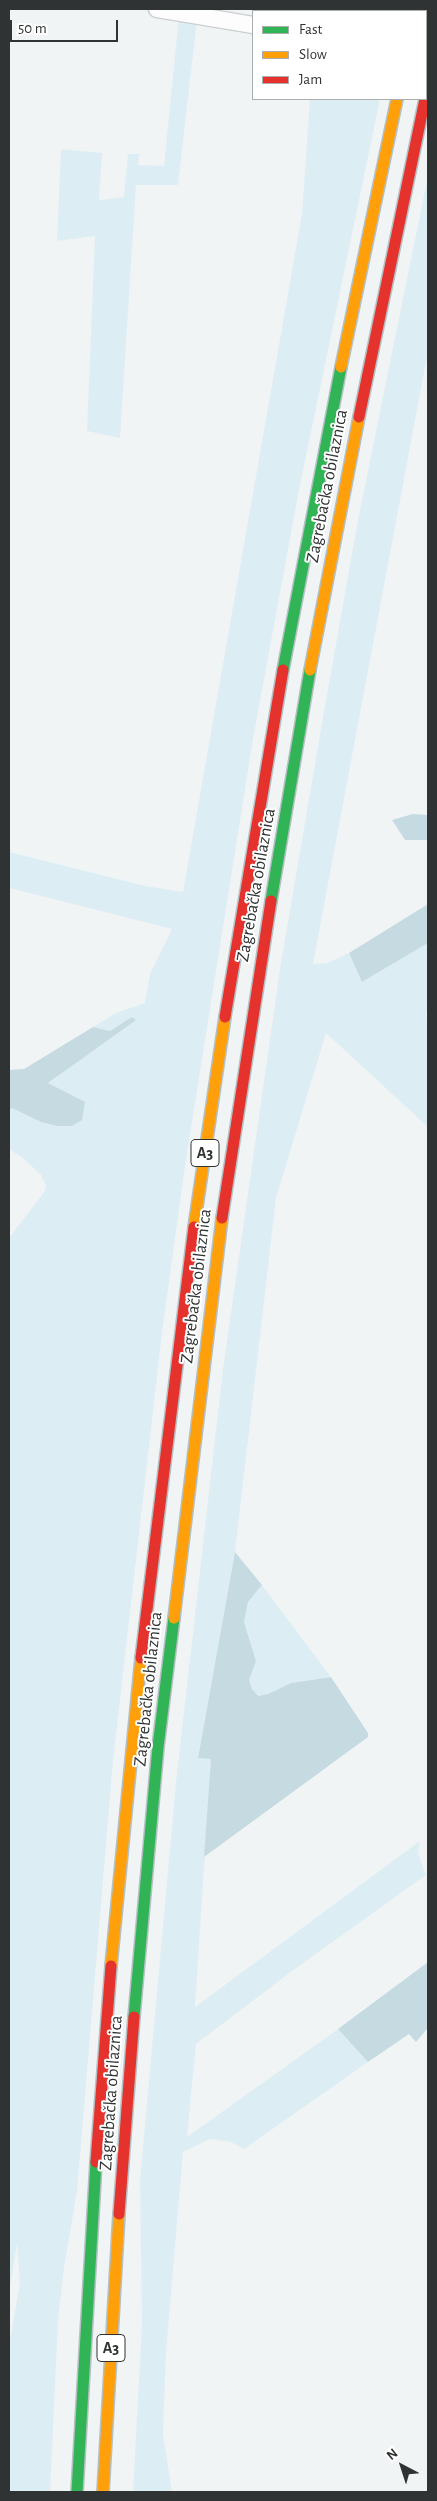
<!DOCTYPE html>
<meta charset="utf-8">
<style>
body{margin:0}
#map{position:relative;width:437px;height:2501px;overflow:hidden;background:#f1f4f5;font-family:"Alegreya Sans",sans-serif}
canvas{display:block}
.frame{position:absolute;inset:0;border:10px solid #303333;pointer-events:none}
.legend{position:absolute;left:252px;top:10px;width:175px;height:90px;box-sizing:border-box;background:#fff;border:1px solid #acadad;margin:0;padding:6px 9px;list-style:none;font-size:15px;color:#303333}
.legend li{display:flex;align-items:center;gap:10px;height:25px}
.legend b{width:25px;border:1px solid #acadad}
.north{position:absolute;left:377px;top:2441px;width:50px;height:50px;-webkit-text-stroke:4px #fff;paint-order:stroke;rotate:320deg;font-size:14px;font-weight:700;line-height:20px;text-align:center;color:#303333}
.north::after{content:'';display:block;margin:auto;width:18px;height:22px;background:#303333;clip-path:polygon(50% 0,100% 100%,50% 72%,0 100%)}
.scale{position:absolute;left:10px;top:20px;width:108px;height:22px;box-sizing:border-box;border:2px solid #303333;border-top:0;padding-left:6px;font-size:15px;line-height:18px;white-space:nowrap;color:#303333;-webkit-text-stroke:4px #fff;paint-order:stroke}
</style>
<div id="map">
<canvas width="437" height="2501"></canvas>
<div class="frame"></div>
<ul class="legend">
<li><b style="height:6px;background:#30b455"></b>Fast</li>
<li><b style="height:6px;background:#ff9f0a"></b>Slow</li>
<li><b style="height:6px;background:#e5322d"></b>Jam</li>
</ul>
<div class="north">N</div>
<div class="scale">50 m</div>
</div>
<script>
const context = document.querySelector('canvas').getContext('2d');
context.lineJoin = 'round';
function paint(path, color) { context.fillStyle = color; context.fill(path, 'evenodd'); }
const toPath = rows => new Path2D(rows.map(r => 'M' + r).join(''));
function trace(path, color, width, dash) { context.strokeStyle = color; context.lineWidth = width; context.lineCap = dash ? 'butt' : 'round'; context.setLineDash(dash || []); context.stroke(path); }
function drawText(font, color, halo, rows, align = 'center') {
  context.font = font + ' "Alegreya Sans",sans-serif'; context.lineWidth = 4; context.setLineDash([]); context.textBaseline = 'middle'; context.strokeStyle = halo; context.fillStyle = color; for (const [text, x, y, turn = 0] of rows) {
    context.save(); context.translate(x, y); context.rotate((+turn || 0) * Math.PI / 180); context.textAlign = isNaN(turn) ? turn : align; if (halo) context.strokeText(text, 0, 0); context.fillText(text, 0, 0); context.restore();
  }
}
paint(toPath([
 [179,16,197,20,178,185,136,185,120,438,87,431,95,236,57,241,61,149,102,153,99,200,124,197,128,154,139,154,138,165,164,166],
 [310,99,380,99,299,490,253,739,185,1166,162,1333,113,1761,77,2191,64,2268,58,2320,50,2492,9,2492,10,2340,20,2283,17,2243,9,2294,9,1238,45,1191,46,1185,41,1175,24,1159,9,1149,9,1110,12,1108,41,1122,48,1084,132,1017,110,1031,93,1027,116,1013,145,1003,150,974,172,929,9,888,9,852,145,886,183,892,302,214],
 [428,176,428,351,313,964,328,963,349,953,362,982,428,943,428,1010,426,1014,428,1030,428,1127,326,1033,276,1198,235,1552,198,1757,211,1759,195,2007,420,1841,418,1853,426,1875,292,1971,196,2044,187,2137,338,2029,368,2062,244,2149,231,2142,210,2139,183,2152,166,2352,163,2434,172,2492,133,2492,142,2324,140,2180,176,1782,223,1369,280,969,322,723,358,520],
 [262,1585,331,1677,291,1683,268,1694,258,1696,252,1689,248,1680,256,1661,244,1622,248,1602]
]), '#dceef3');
paint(toPath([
 [413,814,428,815,428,840,405,840,392,820],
 [428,904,428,943,362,982,349,953],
 [132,1017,136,1020,48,1083,85,1102,82,1120,72,1126,57,1126,41,1122,12,1108,9,1110,9,1070,24,1069,93,1027,110,1031],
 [235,1552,262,1585,248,1602,244,1622,256,1661,249,1680,252,1689,258,1696,268,1694,291,1683,331,1677,368,1733,368,1737,204,1857,211,1759,198,1758],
 [428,1962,428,2028,416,2042,409,2034,368,2062,338,2029]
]), '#c6dbe1');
const street = toPath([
 [157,9,253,25]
]);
const fast = toPath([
 [416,11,417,9],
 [283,670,341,367],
 [271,901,310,670],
 [134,2017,158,1747,174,1618],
 [77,2492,96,2162]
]);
const slow = toPath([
 [341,367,397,99],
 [310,670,359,417],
 [194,1227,225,1017],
 [174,1618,222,1218],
 [111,1966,141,1658],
 [103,2492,119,2214]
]);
const jam = toPath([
 [359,417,425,99],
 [225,1017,283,670],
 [222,1218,271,901],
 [141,1658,194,1227],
 [96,2162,111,1966],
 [119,2214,134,2017]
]);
trace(street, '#cccfcf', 19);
trace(fast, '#b4c0c4', 14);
trace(slow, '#b4c0c4', 14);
trace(jam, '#b4c0c4', 14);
trace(street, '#fdfdfe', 16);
trace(fast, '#30b455', 11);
trace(slow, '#ff9f0a', 11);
trace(jam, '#e5322d', 11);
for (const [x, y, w] of [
 [205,1153,28],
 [111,2348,28]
]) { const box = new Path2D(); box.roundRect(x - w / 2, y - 13.5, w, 27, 4); context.fillStyle = '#fff'; context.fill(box); trace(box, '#303333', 1); }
drawText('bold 16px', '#303333', null, [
 ["A3",205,1153],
 ["A3",111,2348]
]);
drawText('18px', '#303333', '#fff', [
 ["Zagrebačka obilaznica",327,486,-79],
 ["Zagrebačka obilaznica",256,885,-80],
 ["Zagrebačka obilaznica",196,1286,-83],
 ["Zagrebačka obilaznica",148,1689,-84],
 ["Zagrebačka obilaznica",111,2093,-86]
]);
</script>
